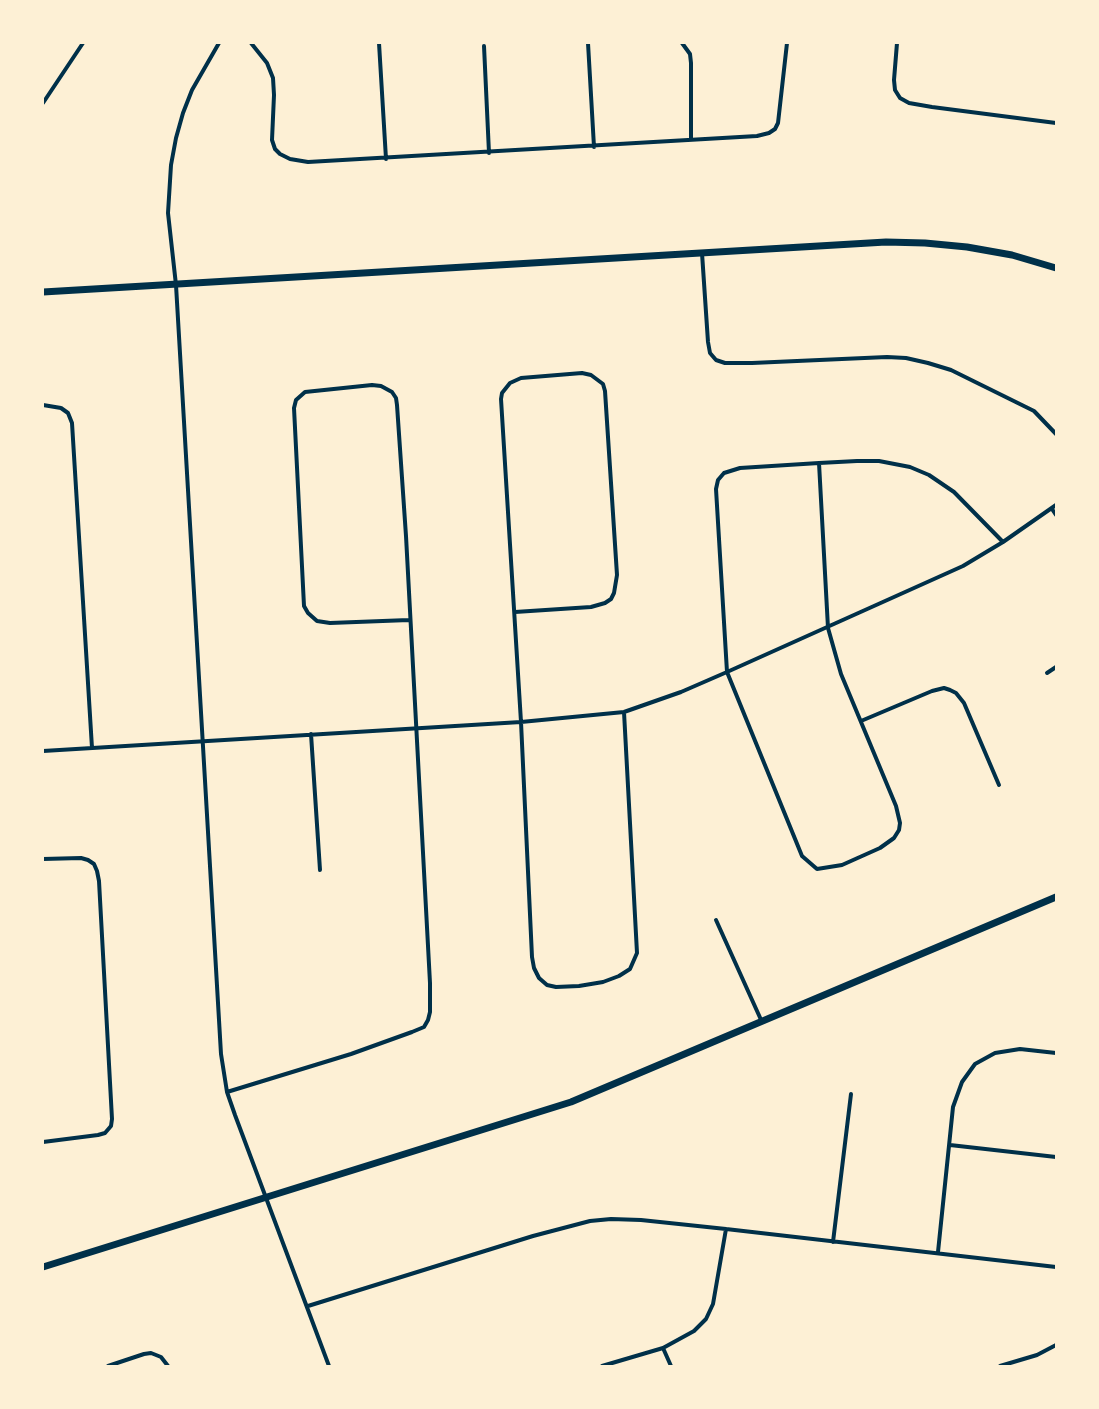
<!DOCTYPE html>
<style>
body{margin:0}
#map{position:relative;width:1099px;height:1409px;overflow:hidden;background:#fdf0d5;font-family:Inter,sans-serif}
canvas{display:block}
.frame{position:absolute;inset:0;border:44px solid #fdf0d5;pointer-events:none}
</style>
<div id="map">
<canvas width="1099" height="1409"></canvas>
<div class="frame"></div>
</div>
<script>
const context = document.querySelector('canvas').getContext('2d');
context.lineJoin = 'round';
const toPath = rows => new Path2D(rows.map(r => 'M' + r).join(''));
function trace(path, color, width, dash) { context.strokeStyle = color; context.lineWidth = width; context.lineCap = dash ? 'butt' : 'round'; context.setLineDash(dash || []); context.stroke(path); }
trace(toPath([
 [219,43,192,90,183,113,176,138,171,165,168,213,176,285,221,1054,227,1092,235,1115,329,1366],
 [251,43,267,63,273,78,274,95,272,140,275,149,280,154,290,159,308,162,757,136,769,133,775,129,778,123,787,43],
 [379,43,386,159],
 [588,43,594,147],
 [682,43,690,54,691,63,691,140],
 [897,43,894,80,895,90,900,98,909,103,932,107,1056,123],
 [484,46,489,153],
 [43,103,83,43],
 [702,253,708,342,710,353,716,360,725,363,752,363,887,357,906,358,928,363,951,370,1034,411,1056,434],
 [43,405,61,408,68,413,72,423,92,748],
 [819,463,828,628,841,674,896,806,900,823,899,830,894,838,880,848,842,865,817,869,802,856,727,672,716,489,718,480,724,473,740,468,819,463,857,461,879,461,910,467,929,475,954,492,1003,542],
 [1052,509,1056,515],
 [515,612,591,607,605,603,611,599,614,593,617,575,605,391,603,384,591,375,582,373,521,378,510,383,502,393,501,399,521,722,532,957,534,968,539,978,547,985,556,987,579,986,603,982,619,976,630,969,637,953,624,712],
 [1047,673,1056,667],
 [861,721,932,691,944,688,950,690,956,693,964,703,999,785],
 [311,734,320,870],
 [43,751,521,722,624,712,681,692,727,672,963,566,1003,542,1056,505],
 [43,859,81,858,88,860,94,864,97,871,99,881,112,1119,111,1126,105,1133,98,1135,43,1142],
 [716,920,762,1022],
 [227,1092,351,1054,412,1032,424,1027,428,1020,430,1012,430,983,406,536,397,405,396,398,392,392,381,386,372,385,305,392,296,400,294,408,304,606,308,613,317,621,330,623,409,620],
 [950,1145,1056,1157],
 [833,1242,851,1094],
 [938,1252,953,1107,962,1082,975,1064,995,1053,1020,1049,1056,1053],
 [308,1306,533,1236,590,1221,611,1219,641,1220,726,1229,1056,1267],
 [663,1348,671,1366],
 [108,1366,144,1354,151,1353,161,1357,168,1366],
 [602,1366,663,1348,694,1331,706,1319,713,1304,726,1229],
 [1000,1366,1037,1355,1056,1345]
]), '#003049', 4);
trace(toPath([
 [43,292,886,242,925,243,967,247,1012,255,1056,268],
 [43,1267,571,1102,1056,897]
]), '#003049', 7);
</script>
